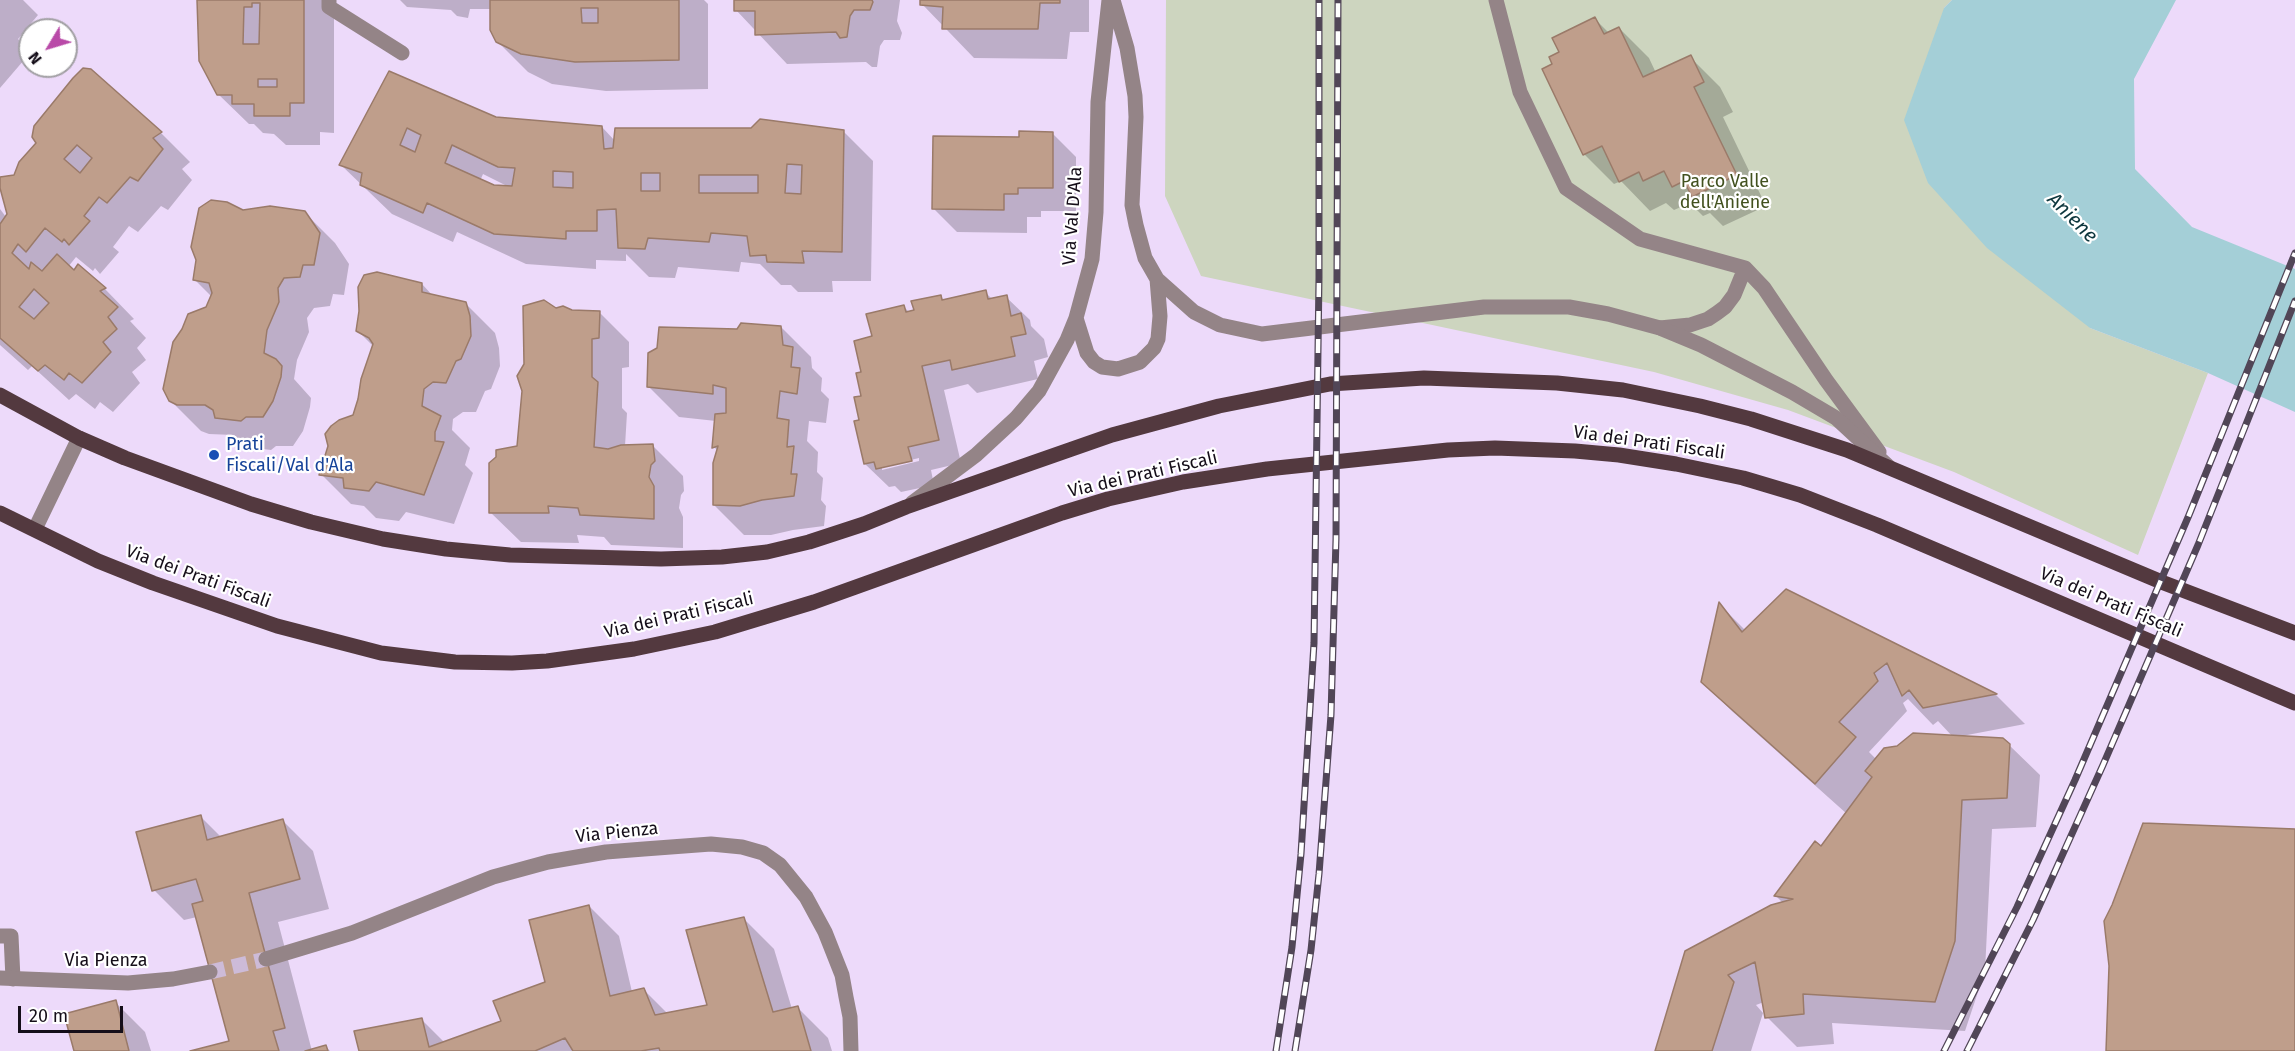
<!DOCTYPE html>
<style>
body{margin:0}
#map{position:relative;width:2295px;height:1051px;overflow:hidden;background:#eddafa;font-family:"Fira Sans",sans-serif}
canvas{display:block}
.north{position:absolute;left:18px;top:18px;width:60px;height:60px;box-sizing:border-box;background:#fff;border:2px solid #a19fa3;border-radius:50%;rotate:232deg;font-size:16px;font-weight:700;line-height:24px;text-align:center;color:#150e19}
.north::after{content:'';display:block;margin:auto;width:21px;height:27px;background:#b94aa8;clip-path:polygon(50% 0,100% 100%,50% 72%,0 100%)}
.scale{position:absolute;left:18px;top:1006px;width:105px;height:27px;box-sizing:border-box;border:3px solid #150e19;border-top:0;padding-left:8px;font-size:18px;line-height:21px;white-space:nowrap;color:#150e19;-webkit-text-stroke:4px #fff;paint-order:stroke}
</style>
<div id="map">
<canvas width="2295" height="1051"></canvas>
<div class="north">N</div>
<div class="scale">20 m</div>
</div>
<script>
const context = document.querySelector('canvas').getContext('2d');
context.lineJoin = 'round';
function paint(path, color) { context.fillStyle = color; context.fill(path, 'evenodd'); }
const toPath = rows => new Path2D(rows.map(r => 'M' + r).join(''));
function trace(path, color, width, dash) { context.strokeStyle = color; context.lineWidth = width; context.lineCap = dash ? 'butt' : 'round'; context.setLineDash(dash || []); context.stroke(path); }
function drawText(font, color, halo, rows, align = 'center') {
  context.font = font + ' "Fira Sans",sans-serif'; context.lineWidth = 4.5; context.setLineDash([]); context.textBaseline = 'middle'; context.strokeStyle = halo; context.fillStyle = color; for (const [text, x, y, turn = 0] of rows) {
    context.save(); context.translate(x, y); context.rotate((+turn || 0) * Math.PI / 180); context.textAlign = isNaN(turn) ? turn : align; if (halo) context.strokeText(text, 0, 0); context.fillText(text, 0, 0); context.restore();
  }
}
paint(toPath([
 [1166,0,1952,0,1944,8,2090,328,2208,373,2138,555,1954,472,1788,410,1654,372,1201,276,1165,196]
]), '#cdd5bf');
paint(toPath([
 [1952,0,2176,0,2134,79,2135,169,2192,227,2295,269,2295,412,2208,373,2090,328,1987,248,1928,183,1904,120,1944,8]
]), '#a4cfd7');
paint(toPath([
 [0,0,23,0,38,15,18,39,30,53,0,88],
 [199,0,334,0,334,133,320,132,320,145,286,145,274,134,263,133,254,124,249,124,218,94],
 [400,0,704,0,708,4,708,89,606,91,552,84,528,72,497,41,492,9,470,9,468,18,457,16,451,10,407,7],
 [736,0,900,0,897,21,902,33,900,40,884,40,880,46,877,67,872,67,866,62,787,64,736,10],
 [922,0,1089,0,1089,32,1070,32,1067,59,974,58,922,4],
 [1595,19,1609,33,1619,28,1649,58,1656,73,1690,57,1720,87,1733,112,1723,117,1766,206,1723,226,1710,213,1703,216,1690,203,1674,210,1666,203,1650,211,1621,181,1614,184,1584,154,1554,64,1561,53],
 [390,73,495,118,602,127,615,141,843,131,873,161,871,281,832,281,833,292,798,292,791,285,781,285,760,264,741,262,739,272,678,267,675,278,649,277,626,254,626,261,596,260,596,269,526,264,457,232,453,242,392,214,341,165],
 [483,174,509,187,493,187,480,181],
 [161,133,190,162,182,169,192,180,168,210,161,206,138,232,129,226,113,247,119,252,100,274,95,268,93,271,76,257,68,267,74,273,78,266,105,289,134,319,130,321,146,338,137,348,146,360,132,372,140,383,113,412,100,402,95,409,76,394,69,400,32,366,28,370,0,345,0,209,6,217,15,176,38,144],
 [1052,133,1076,157,1076,211,1041,211,1041,217,1027,217,1027,233,957,232,934,209,1020,139],
 [243,211,304,212,335,243,349,264,344,295,333,294,330,306,314,308,307,318,309,332,297,360,294,379,311,398,310,407,303,431,293,446,276,446,271,450,247,447,234,435,209,434,201,431,170,400,212,297,194,279],
 [422,284,433,296,465,303,495,333,499,348,500,366,491,389,485,391,476,412,463,412,453,419,452,430,470,448,465,465,473,473,454,524,406,512,399,521,376,518,364,506,351,504,321,474,355,416,374,347,357,330],
 [985,292,993,300,1006,297,1030,320,1031,326,1044,339,1048,357,1034,361,1038,379,977,393,968,384,944,390,961,463,931,470,934,485,901,492,895,486,889,487,865,464,861,421,863,373,874,338,904,307,910,313,940,296,945,301],
 [919,458,919,461,882,470,882,467],
 [555,309,599,312,629,342,629,367,622,368,622,408,627,413,625,446,653,446,683,476,684,491,681,495,679,508,683,517,683,548,611,545,604,537,577,535,579,543,521,542,490,512,518,448],
 [781,327,811,357,812,368,822,378,821,391,829,399,826,423,809,421,807,441,818,452,817,472,823,478,821,500,826,506,824,526,793,530,771,535,744,535,714,505,718,451,714,447,716,421,679,417,649,387,738,330],
 [1787,591,1996,695,2025,724,1962,736,2009,745,2040,775,2036,827,1992,829,1985,971,1965,1031,1832,1023,1834,1044,1797,1047,1767,1017,1764,1002,1756,1005,1763,1013,1751,1051,1656,1051,1783,903,1776,896,1822,848,1847,814,1733,712,1702,682,1720,605,1746,631],
 [1908,699,1933,725,1938,721,1953,737,1897,748,1876,759,1869,752,1907,711,1903,703],
 [200,816,221,837,283,821,313,851,329,909,278,922,312,1051,326,1047,330,1051,196,1051,231,1042,197,917,184,920,154,890],
 [589,906,619,936,632,992,643,989,668,1014,709,1006,744,919,774,949,792,1009,798,1008,828,1038,832,1051,361,1051,421,1019,445,1043,503,1022,547,983],
 [115,1002,145,1032,151,1051,76,1051]
]), '#0003');
const building = toPath([
 [197,0,304,0,304,103,290,103,290,116,254,116,254,104,232,104,232,95,217,95,199,61,197,0],
 [252,3,260,3,259,44,243,44,244,7,252,7,252,3],
 [258,79,277,79,277,87,258,87,258,79],
 [490,0,679,0,679,60,575,62,521,54,496,42,490,30,490,0],
 [581,8,598,8,598,23,582,23,581,8],
 [734,0,872,0,873,2,870,10,854,10,850,16,847,37,840,38,836,32,755,35,755,11,734,11,734,0],
 [920,0,1060,0,1060,3,1040,3,1038,29,942,29,943,7,920,5,920,0],
 [1595,17,1604,34,1619,27,1643,77,1691,55,1704,82,1694,87,1737,175,1692,197,1684,181,1672,187,1664,171,1643,181,1639,172,1619,182,1602,146,1583,155,1542,69,1552,64,1549,57,1559,52,1552,38,1595,17],
 [83,68,91,69,162,132,153,138,163,149,138,181,130,177,107,203,99,197,84,216,90,221,69,245,64,239,62,242,45,228,26,252,18,244,12,253,29,269,31,262,42,271,57,254,74,270,78,264,106,288,100,291,118,307,108,317,117,329,103,342,111,352,82,383,69,373,64,380,45,365,38,371,0,338,0,224,7,214,0,188,0,177,14,175,19,162,36,143,32,137,34,126,73,78,83,68],
 [77,145,92,158,80,173,64,159,77,145],
 [34,289,49,303,34,319,19,307,34,289],
 [389,71,496,117,602,126,604,149,613,148,615,128,751,128,760,119,844,130,842,252,802,251,804,263,767,262,766,255,750,256,747,236,711,233,709,242,648,238,645,249,618,248,616,209,597,210,597,231,566,231,566,239,494,234,427,203,423,213,360,185,362,173,339,165,389,71],
 [407,128,421,135,415,152,400,145,407,128],
 [452,145,498,167,515,168,512,186,494,185,445,163,452,145],
 [787,164,802,165,801,194,785,193,787,164],
 [553,171,573,172,573,188,553,187,553,171],
 [641,173,660,173,660,191,641,191,641,173],
 [699,175,758,175,758,193,699,193,699,175],
 [1019,131,1053,132,1053,188,1018,188,1018,194,1004,194,1004,210,932,209,933,136,1019,137,1019,131],
 [211,200,227,202,243,210,270,206,305,211,320,233,314,265,303,265,300,277,284,278,278,288,279,302,267,330,264,353,276,359,282,366,281,377,273,401,263,417,246,417,241,421,215,418,213,410,205,405,177,405,169,401,163,389,173,342,182,329,188,314,206,307,212,293,209,283,193,280,196,260,191,247,199,208,211,200],
 [377,272,422,283,422,292,466,302,470,316,471,336,461,359,456,361,446,383,433,382,424,389,422,406,441,416,435,432,435,441,444,442,424,495,376,482,369,491,344,488,343,478,319,475,328,446,325,434,331,426,339,420,353,415,358,399,361,379,373,344,369,338,356,331,359,311,358,287,364,275,377,272],
 [986,290,988,299,1007,295,1011,316,1021,313,1026,334,1011,337,1015,356,952,370,950,360,922,366,939,440,908,447,912,461,876,469,874,462,864,464,854,421,859,420,854,397,861,396,856,373,861,372,854,341,872,336,866,314,904,305,906,312,914,310,911,301,941,295,942,300,986,290],
 [544,300,556,308,563,306,572,310,600,311,599,338,592,339,592,377,598,382,594,447,608,449,621,445,653,444,655,461,651,465,649,477,654,486,654,519,580,515,578,508,548,506,549,513,489,513,489,463,496,457,496,450,517,446,522,391,517,376,524,364,523,306,544,300],
 [741,323,781,326,783,345,793,347,791,367,800,368,797,394,780,391,777,418,789,420,787,447,794,446,791,474,797,474,794,496,762,500,740,506,713,505,713,463,718,446,712,448,715,414,726,413,726,388,713,385,713,394,647,387,648,353,657,348,659,327,737,329,741,323],
 [1786,589,1997,694,1923,708,1909,690,1902,696,1887,663,1874,673,1878,681,1839,722,1856,737,1815,784,1701,682,1719,602,1742,632,1786,589],
 [1913,733,2003,738,2010,744,2007,798,1962,800,1955,941,1935,1002,1803,994,1804,1014,1765,1018,1755,962,1728,975,1734,982,1712,1051,1655,1051,1685,951,1771,905,1793,899,1774,896,1815,841,1821,846,1872,777,1865,771,1884,748,1897,746,1913,733],
 [201,815,207,840,283,819,300,879,249,893,285,1028,273,1031,279,1051,190,1051,229,1041,192,904,203,901,196,879,152,891,136,832,201,815],
 [2143,823,2295,829,2295,1051,2106,1051,2109,966,2104,921,2112,905,2143,823],
 [589,905,610,996,644,988,655,1015,707,1005,686,930,744,917,773,1012,798,1006,811,1051,660,1051,659,1048,641,1051,573,1051,565,1038,535,1051,359,1051,354,1031,422,1018,429,1047,501,1021,493,1001,545,982,529,920,589,905],
 [116,1000,129,1051,74,1051,64,1014,116,1000],
 [326,1045,328,1051,305,1051,326,1045]
]);
paint(building, '#bf9e8b');
trace(building, '#9a7a69', 1.5);
trace(toPath([
 [210,972,266,959]
]), '#cdbbd8', 15, [15, 8]);
trace(toPath([
 [1496,0,1520,92,1566,188,1640,239,1745,268],
 [1660,328,1690,325,1708,319,1717,313,1725,307,1734,295,1745,268,1764,288,1826,380,1879,452],
 [0,936,11,936,13,979]
]), '#948487', 15);
trace(toPath([
 [329,0,329,7,402,53],
 [1113,0,1127,48,1135,96,1136,117,1132,205,1136,225,1145,258,1157,279,1194,312,1220,325,1262,334,1484,307,1569,307,1608,314,1660,328,1701,345,1792,392,1836,418,1889,467],
 [1076,318,1087,353,1094,362,1102,367,1118,369,1140,362,1154,348,1158,339,1160,316,1157,279],
 [912,503,976,455,1016,418,1039,391,1067,340,1076,318,1092,259,1096,212,1098,102,1109,0],
 [35,529,79,438],
 [266,959,352,933,493,877,548,862,606,852,644,849,711,844,742,847,763,853,780,865,806,897,825,932,842,975,846,997,850,1017,851,1051],
 [0,978,128,983,173,979,210,972]
]), '#948487', 15);
trace(toPath([
 [0,395,79,438,125,458,251,504,311,522,383,539,446,549,510,555,661,559,722,557,767,552,809,542,864,524,906,507,1112,435,1219,406,1330,384,1424,378,1557,383,1623,390,1700,406,1751,419,1847,450,2164,583,2295,633],
 [0,513,98,561,153,583,277,626,381,653,455,662,512,663,547,661,634,649,715,632,814,602,1062,513,1108,499,1183,482,1267,469,1448,450,1495,448,1575,451,1619,455,1676,464,1743,478,1800,495,1877,525,2295,703]
]), '#53393f', 15);
const rail = toPath([
 [1276,1051,1292,947,1301,854,1314,643,1319,277,1319,0],
 [1295,1051,1311,950,1319,874,1331,715,1336,539,1338,0],
 [1944,1051,2017,907,2075,780,2189,515,2295,253],
 [1967,1051,2033,920,2103,765,2198,545,2295,301]
]);
trace(rail, '#514657', 7);
trace(rail, '#fff', 4.5, [14]);
for (const [x, y, r, color] of [
 [214,455,6,"#1a4fb4"]
]) { const dot = new Path2D(); dot.arc(x, y, r, 0, 2 * Math.PI); context.fillStyle = color; context.fill(dot); trace(dot, '#fff', 2); }
drawText('18px', '#42511f', '#fff', [
 ["Parco Valle",1725,182],
 ["dell'Aniene",1725,203]
]);
drawText('18px', '#150e19', '#fff', [
 ["Via Val D'Ala",1073,216,-86],
 ["Via dei Prati Fiscali",1649,443,8],
 ["Via dei Prati Fiscali",1143,475,-13],
 ["Via dei Prati Fiscali",198,577,20],
 ["Via dei Prati Fiscali",2111,603,23],
 ["Via dei Prati Fiscali",679,616,-13],
 ["Via Pienza",617,833,-6],
 ["Via Pienza",106,961]
]);
drawText('18px', '#164399', '#fff', [
 ["Prati",226,445],
 ["Fiscali/Val d'Ala",226,466]
], 'left');
drawText('italic 20px', '#0d363d', '#fff', [
 ["Aniene",2072,218,45]
]);
</script>
